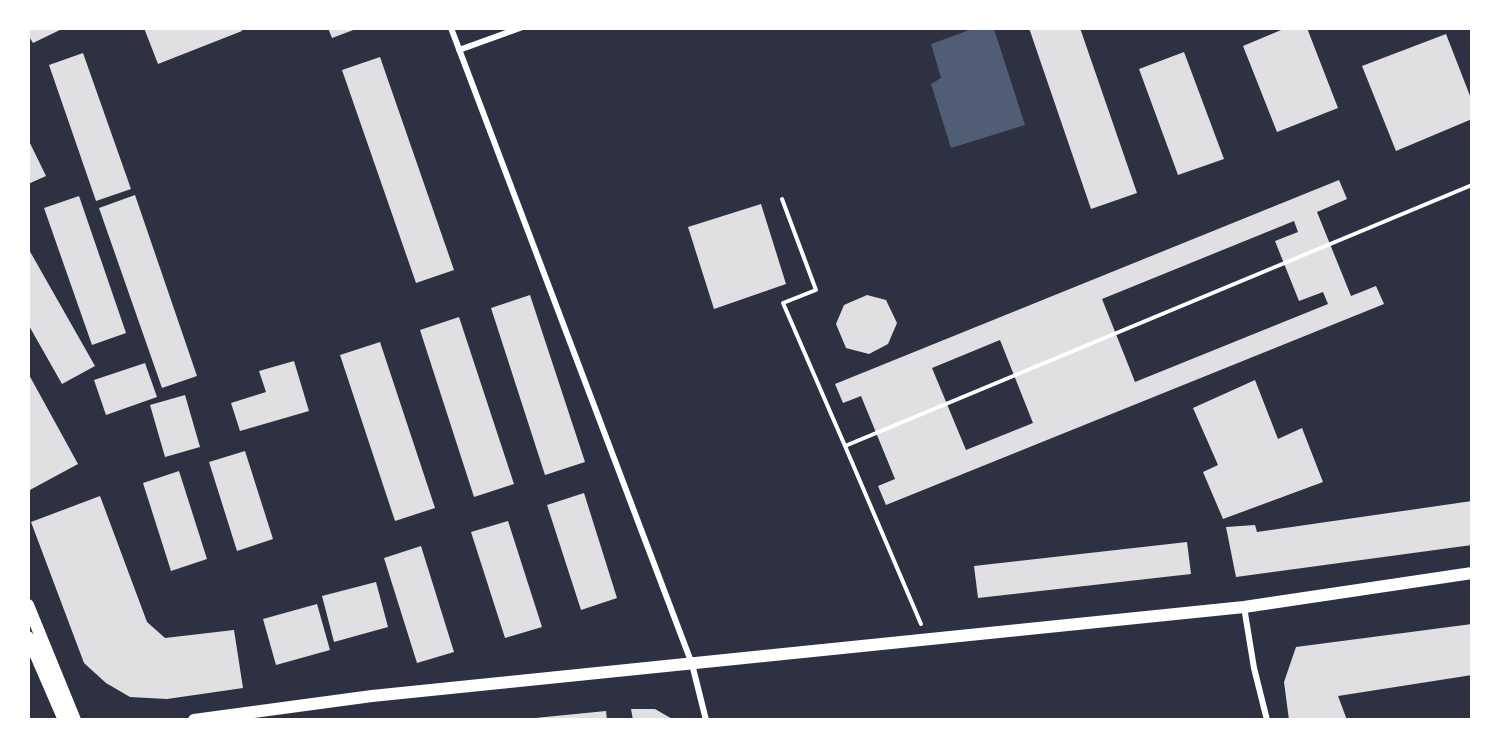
<!DOCTYPE html>
<style>
body{margin:0}
#map{position:relative;width:1500px;height:748px;overflow:hidden;background:#2d3142;font-family:Bitter,serif}
canvas{display:block}
.frame{position:absolute;inset:0;border:30px solid #fff;pointer-events:none}
</style>
<div id="map">
<canvas width="1500" height="748"></canvas>
<div class="frame"></div>
</div>
<script>
const context = document.querySelector('canvas').getContext('2d');
context.lineJoin = 'round';
function paint(path, color) { context.fillStyle = color; context.fill(path, 'evenodd'); }
const toPath = rows => new Path2D(rows.map(r => 'M' + r).join(''));
function trace(path, color, width, dash) { context.strokeStyle = color; context.lineWidth = width; context.lineCap = dash ? 'butt' : 'round'; context.setLineDash(dash || []); context.stroke(path); }
paint(toPath([
 [975,28,994,29,1025,125,951,148,931,84,941,78,931,44]
]), '#4f5d75');
paint(toPath([
 [28,28,64,28,33,43,28,35],
 [144,28,241,28,242,31,158,64],
 [328,28,356,28,356,29,332,38],
 [1029,28,1080,28,1137,193,1091,209],
 [1286,28,1307,28,1338,108,1277,132,1243,46],
 [1446,34,1472,101,1472,119,1396,151,1362,66],
 [1184,52,1224,159,1178,175,1139,69],
 [83,53,131,189,96,201,49,65],
 [380,57,454,270,416,283,342,70],
 [28,139,46,176,28,184],
 [1339,180,1347,199,1317,212,1351,296,1376,286,1384,304,886,505,878,486,895,479,861,396,843,403,835,384],
 [1294,221,1298,232,1275,241,1299,301,1323,292,1328,304,1135,382,1102,299],
 [1000,340,1033,423,966,450,932,368],
 [135,195,197,376,162,388,99,208],
 [79,196,126,333,92,345,44,208],
 [761,204,786,284,714,309,688,227],
 [28,248,95,366,62,384,28,324],
 [530,295,585,462,545,475,491,308],
 [867,295,886,300,897,323,888,344,869,354,846,348,836,324,844,305],
 [459,317,514,484,474,497,420,330],
 [380,342,435,508,395,521,340,355],
 [294,361,309,411,240,431,231,403,266,392,259,371],
 [145,363,157,397,106,415,94,380],
 [28,373,78,464,28,491],
 [1255,380,1278,439,1302,428,1323,482,1223,519,1203,472,1218,465,1193,408],
 [185,395,200,447,165,457,150,405],
 [245,451,273,539,237,551,209,462],
 [179,471,207,559,171,571,143,483],
 [584,493,617,598,581,610,547,505],
 [100,496,147,622,165,638,234,630,243,688,167,699,130,697,106,683,84,663,31,522],
 [1472,501,1472,545,1236,577,1226,527,1255,525,1257,532],
 [508,521,542,627,505,638,471,532],
 [1187,542,1191,574,978,598,974,566],
 [421,546,454,652,417,663,384,558],
 [376,582,388,627,334,642,322,596],
 [317,604,330,650,276,665,263,619],
 [1472,624,1472,675,1338,696,1347,720,1289,720,1284,682,1296,647],
 [631,709,655,709,674,720,633,720],
 [606,711,607,720,535,720,535,718]
]), '#e0e0e3');
trace(toPath([
 [782,199,816,290,783,303,845,446],
 [921,624,845,446,1472,185]
]), '#fff', 4);
trace(toPath([
 [451,28,692,664,706,720],
 [459,50,520,28],
 [1244,607,1254,668,1267,720]
]), '#fff', 6);
trace(toPath([
 [28,605,75,720],
 [28,637,64,720],
 [194,720,372,696,1244,607,1472,573]
]), '#fff', 12);
</script>
